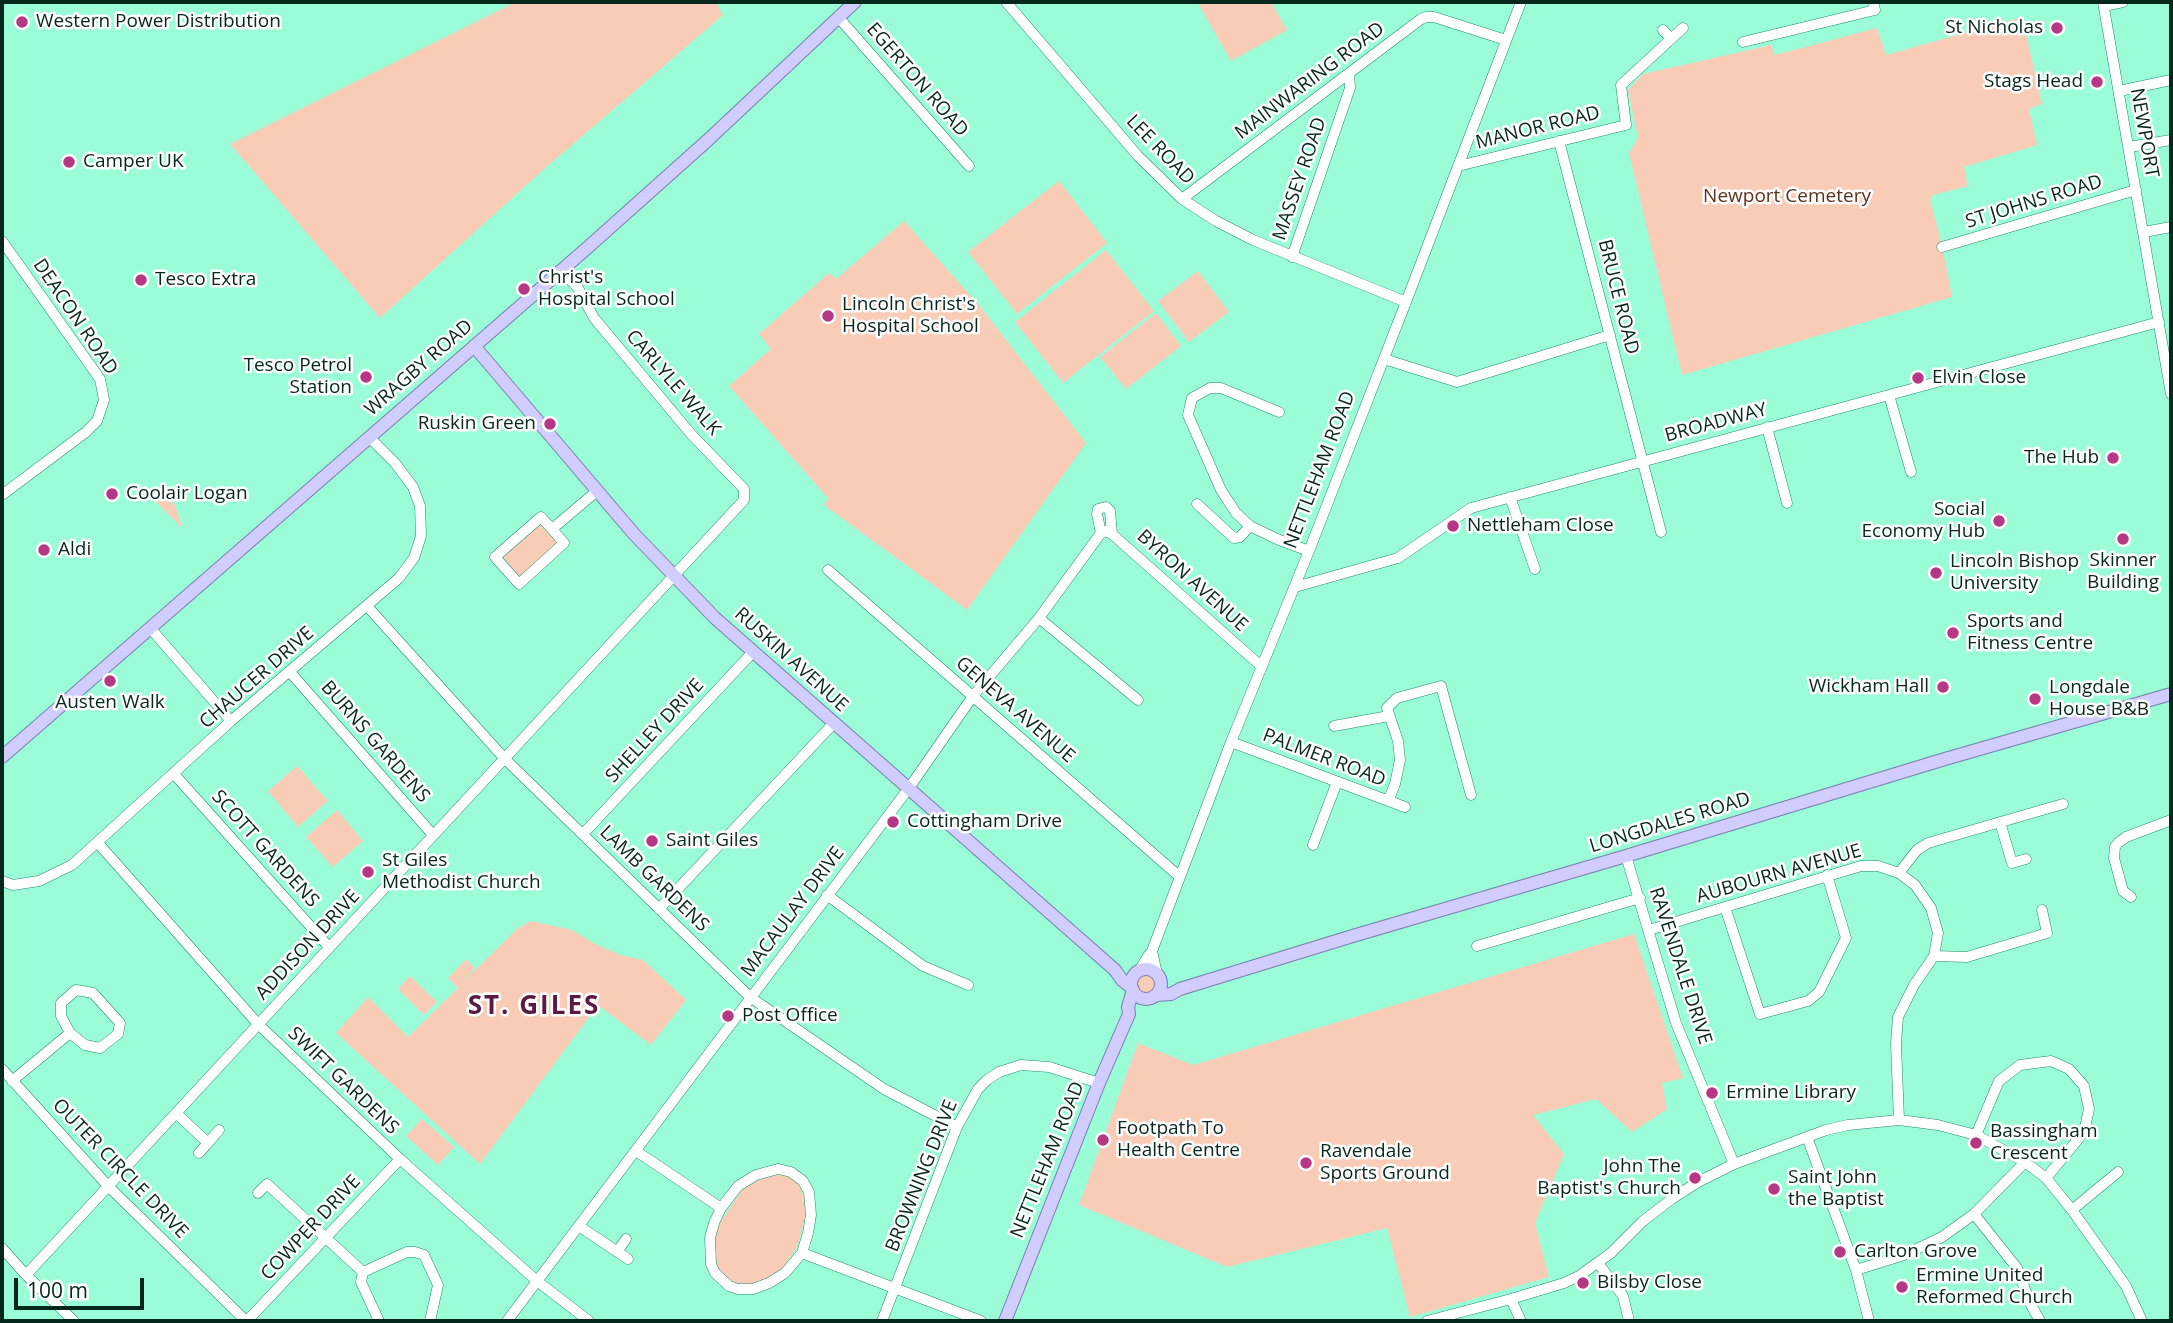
<!DOCTYPE html>
<style>
body{margin:0}
#map{position:relative;width:2173px;height:1323px;overflow:hidden;background:#9bfdd7;font-family:"Open Sans",sans-serif}
canvas{display:block}
.frame{position:absolute;inset:0;border:4px solid #06271c;pointer-events:none}
.scale{position:absolute;left:14px;top:1278px;width:130px;height:32px;box-sizing:border-box;border:4px solid #06271c;border-top:0;padding-left:9px;font-size:21px;line-height:24px;white-space:nowrap;color:#06271c;-webkit-text-stroke:5px #fff;paint-order:stroke}
</style>
<div id="map">
<canvas width="2173" height="1323"></canvas>
<div class="frame"></div>
<div class="scale">100 m</div>
</div>
<script>
const context = document.querySelector('canvas').getContext('2d');
context.lineJoin = 'round';
function paint(path, color) { context.fillStyle = color; context.fill(path, 'evenodd'); }
const toPath = rows => new Path2D(rows.map(r => 'M' + r).join(''));
function trace(path, color, width, dash) { context.strokeStyle = color; context.lineWidth = width; context.lineCap = dash ? 'butt' : 'round'; context.setLineDash(dash || []); context.stroke(path); }
function drawText(font, color, halo, rows, align = 'center') {
  context.font = font + ' "Open Sans",sans-serif'; context.lineWidth = 5; context.setLineDash([]); context.textBaseline = 'middle'; context.strokeStyle = halo; context.fillStyle = color; for (const [text, x, y, turn = 0] of rows) {
    context.save(); context.translate(x, y); context.rotate((+turn || 0) * Math.PI / 180); context.textAlign = isNaN(turn) ? turn : align; if (halo) context.strokeText(text, 0, 0); context.fillText(text, 0, 0); context.restore();
  }
}
paint(toPath([
 [516,2,716,2,723,15,544,169,380,318,230,144],
 [1197,2,1271,2,1287,30,1231,61],
 [2022,17,2042,104,2029,109,2037,145,1964,167,1968,186,1933,195,1930,200,1942,245,1952,297,1682,375,1629,153,1638,138,1628,90,1643,74,1771,45,1775,55,1877,28,1886,55],
 [1059,181,1107,243,1017,314,968,252],
 [904,221,979,305,1086,443,967,610,824,505,828,498,729,386,771,349,759,334,829,273,836,279],
 [1106,250,1154,311,1063,383,1015,322],
 [1198,271,1229,312,1189,342,1158,301],
 [1156,313,1181,346,1126,389,1100,357],
 [162,492,175,505,183,529,153,499],
 [541,517,564,543,519,584,495,557],
 [297,766,328,801,298,827,268,791],
 [337,810,363,841,333,867,306,837],
 [531,921,572,930,595,944,620,955,643,960,686,1000,651,1045,598,1005,480,1164,336,1033,368,997,408,1037,458,988,448,978,466,959,475,968,461,984,518,928],
 [1634,934,1683,1078,1662,1083,1667,1109,1632,1132,1596,1099,1533,1115,1564,1154,1535,1223,1549,1277,1410,1317,1387,1228,1227,1267,1079,1205,1138,1043,1193,1065],
 '1136 985a10 10 0 1 1 20 0a10 10 0 1 1-20 0Z',
 [410,976,437,1002,424,1015,398,989],
 [422,1119,454,1147,438,1165,406,1136],
 [780,1173,794,1179,800,1186,804,1199,806,1215,797,1247,781,1271,768,1280,753,1286,739,1284,727,1279,718,1269,715,1255,715,1238,719,1224,742,1190,759,1178]
]), '#f8ccb7');
const minor = toPath([
 [1006,2,1138,156,1182,199,1216,221,1253,240,1406,302],
 [2103,2,2171,394],
 [2104,6,2123,2],
 [839,18,969,166],
 [1671,39,1683,28],
 [1743,42,1875,10,1873,2],
 [2119,91,2171,80],
 [1559,141,1661,532],
 [2129,147,2171,140],
 [1458,166,1626,125,1621,85,1671,39,1663,30],
 [1182,199,1421,19,1426,17,1434,17,1506,40],
 [2144,232,2171,227],
 [2,241,100,379,104,400,97,421,86,432,2,495],
 [1942,247,2136,190],
 [1292,257,1350,88,1349,73],
 [1384,359,1457,382,1610,335],
 [1889,395,1911,472],
 [1279,412,1221,388,1210,388,1192,398,1188,415,1221,490,1236,513,1250,526,1277,539,1309,551],
 [1767,427,1787,503],
 [1510,497,1535,569],
 [1197,504,1234,538,1240,537,1250,526],
 [552,529,564,543,519,584,495,557,541,517,552,529,597,491],
 [1101,533,1097,514,1098,509,1106,507,1110,511,1112,534,1262,667],
 [828,570,1180,877],
 [1295,587,1398,558,1471,508,2159,322],
 [367,606,505,759,750,997,884,1089,957,1127],
 [1039,618,1138,700],
 [151,629,231,721],
 [290,672,433,835],
 [1334,726,1389,716],
 [1231,742,1405,807],
 [174,774,329,947],
 [1388,801,1395,784,1400,760,1398,741,1387,708,1397,698,1441,686,1471,795],
 [2000,822,2012,863,2026,859],
 [583,834,752,653],
 [97,842,258,1024,400,1159,537,1281,589,1321],
 [1313,845,1337,782],
 [1626,856,1676,1023,1734,1164],
 [1899,873,1917,850,1928,843,2063,804],
 [2,881,13,885,39,881,72,865,231,721,399,578,414,558,421,536,420,506,413,487,395,463,369,437],
 [827,895,923,966,968,985],
 [2131,897,2123,891,2114,858,2115,847,2118,843,2126,837,2171,820],
 [1725,907,1760,1014,1808,1001,1819,992,1846,938,1827,875],
 [659,909,833,724],
 [1649,930,1861,866,1878,866,1899,873,1915,885,1931,908,1938,933,1934,956,1914,985,1898,1017,1896,1044,1899,1120],
 [1477,946,1640,898],
 [1152,951,1157,974],
 [1934,956,1967,957,2047,933,2042,910],
 [1139,971,1148,956,1152,951,1231,742,1309,551,1406,302,1521,2],
 [2,1069,109,1187,246,1321],
 [12,1081,70,1033,61,1016,61,1003,76,990,93,993,120,1023,118,1034,100,1048,85,1045,70,1033],
 [177,1114,208,1143,219,1130],
 [1976,1135,1999,1081,2020,1065,2051,1061,2069,1069,2084,1086,2089,1109,2084,1132,2046,1178],
 [1807,1137,1856,1270,1869,1321],
 [636,1151,721,1208],
 [199,1153,208,1143],
 [778,1169,791,1172,803,1181,809,1192,811,1215,808,1233,802,1253,785,1273,769,1283,753,1289,738,1289,729,1286,715,1273,711,1264,710,1238,714,1223,721,1208,738,1186,756,1175,778,1169],
 [258,1193,267,1184,363,1272,407,1252,415,1252,424,1255,438,1285,430,1321],
 [2072,1210,2118,1172],
 [1974,1214,2017,1268,2030,1303,2040,1321],
 [579,1226,628,1259],
 [2,1248,26,1275,74,1321],
 [617,1252,626,1239],
 [802,1253,981,1321],
 [1598,1263,1623,1296,1629,1321],
 [1856,1270,1904,1255,1942,1237,1974,1214,2025,1162],
 [363,1272,361,1282,379,1321],
 [26,1275,744,500,744,489,691,434,594,318,578,288,561,270],
 [1511,1299,1521,1321],
 [247,1321,400,1159],
 [507,1321,909,788,973,696,1039,618,1101,533,1106,531,1112,534],
 [882,1321,957,1127,978,1089,987,1080,999,1072,1021,1065,1049,1067,1099,1083],
 [1427,1321,1511,1299,1564,1283,1579,1276,1611,1253,1643,1221,1673,1198,1698,1182,1734,1164,1826,1130,1848,1125,1899,1120,1938,1125,1976,1135,2025,1162,2046,1178,2072,1210,2126,1286,2142,1321]
]);
const major = toPath([
 [474,346,634,534,715,618,1115,970,1122,980,1132,988],
 [2,757,586,249,708,140,855,2],
 '1131 984a15 15 0 1 1 30 0a15 15 0 1 1-30 0Z',
 [1157,995,1171,994,1180,989,1356,935,1626,856,1945,759,2171,694],
 [1005,1321,1099,1083,1129,1014,1128,1007,1133,990]
]);
trace(minor, '#208c6b', 11);
trace(major, '#767daf', 14);
trace(minor, '#fff', 10);
trace(major, '#d1cdfe', 12);
for (const [x, y, r, color] of [
 [22,22,7,"#b63784"],
 [2057,28,7,"#b63784"],
 [2097,82,7,"#b63784"],
 [69,162,7,"#b63784"],
 [141,280,7,"#b63784"],
 [524,289,7,"#b63784"],
 [828,316,7,"#b63784"],
 [366,377,7,"#b63784"],
 [1918,378,7,"#b63784"],
 [550,424,7,"#b63784"],
 [2113,458,7,"#b63784"],
 [112,494,7,"#b63784"],
 [1999,521,7,"#b63784"],
 [1453,526,7,"#b63784"],
 [2123,539,7,"#b63784"],
 [44,550,7,"#b63784"],
 [1936,573,7,"#b63784"],
 [1953,633,7,"#b63784"],
 [110,681,7,"#b63784"],
 [1943,687,7,"#b63784"],
 [2035,699,7,"#b63784"],
 [893,822,7,"#b63784"],
 [652,841,7,"#b63784"],
 [368,872,7,"#b63784"],
 [728,1016,7,"#b63784"],
 [1712,1093,7,"#b63784"],
 [1103,1140,7,"#b63784"],
 [1976,1143,7,"#b63784"],
 [1306,1163,7,"#b63784"],
 [1695,1178,7,"#b63784"],
 [1774,1189,7,"#b63784"],
 [1840,1252,7,"#b63784"],
 [1583,1283,7,"#b63784"],
 [1902,1287,7,"#b63784"]
]) { const dot = new Path2D(); dot.arc(x, y, r, 0, 2 * Math.PI); context.fillStyle = color; context.fill(dot); trace(dot, '#fff', 2.5); }
drawText('19px', '#06271c', '#fff', [
 ["Western Power Distribution",36,22],
 ["St Nicholas",2043,28,"right"],
 ["Stags Head",2083,82,"right"],
 ["Camper UK",83,162],
 ["Christ's",538,278],
 ["Hospital School",538,300],
 ["Tesco Extra",155,280],
 ["Lincoln Christ's",842,305],
 ["Hospital School",842,327],
 ["Tesco Petrol",352,366,"right"],
 ["Station",352,388,"right"],
 ["Elvin Close",1932,378],
 ["Ruskin Green",536,424,"right"],
 ["The Hub",2099,458,"right"],
 ["Coolair Logan",126,494],
 ["Social",1985,510,"right"],
 ["Economy Hub",1985,532,"right"],
 ["Nettleham Close",1467,526],
 ["Aldi",58,550],
 ["Skinner",2123,561,"center"],
 ["Building",2123,583,"center"],
 ["Lincoln Bishop",1950,562],
 ["University",1950,584],
 ["Sports and",1967,622],
 ["Fitness Centre",1967,644],
 ["Wickham Hall",1929,687,"right"],
 ["Longdale",2049,688],
 ["House B&B",2049,710],
 ["Austen Walk",110,703,"center"],
 ["Cottingham Drive",907,822],
 ["Saint Giles",666,841],
 ["St Giles",382,861],
 ["Methodist Church",382,883],
 ["Post Office",742,1016],
 ["Ermine Library",1726,1093],
 ["Footpath To",1117,1129],
 ["Health Centre",1117,1151],
 ["Bassingham",1990,1132],
 ["Crescent",1990,1154],
 ["Ravendale",1320,1152],
 ["Sports Ground",1320,1174],
 ["John The",1681,1167,"right"],
 ["Baptist's Church",1681,1189,"right"],
 ["Saint John",1788,1178],
 ["the Baptist",1788,1200],
 ["Carlton Grove",1854,1252],
 ["Ermine United",1916,1276],
 ["Reformed Church",1916,1298],
 ["Bilsby Close",1597,1283]
], 'left');
drawText('19px', '#06271c', '#fff', [
 ["EGERTON ROAD",917,80,49],
 ["MAINWARING ROAD",1310,81,-37],
 ["MANOR ROAD",1538,128,-14],
 ["NEWPORT",2144,133,80],
 ["LEE ROAD",1160,150,46],
 ["MASSEY ROAD",1300,179,-71],
 ["ST JOHNS ROAD",2034,202,-17],
 ["BRUCE ROAD",1618,297,76],
 ["DEACON ROAD",75,317,56],
 ["WRAGBY ROAD",419,368,-41],
 ["CARLYLE WALK",673,383,49],
 ["BROADWAY",1716,423,-15],
 ["NETTLEHAM ROAD",1320,470,-69],
 ["BYRON AVENUE",1192,581,42],
 ["RUSKIN AVENUE",791,660,42],
 ["CHAUCER DRIVE",257,678,-41],
 ["GENEVA AVENUE",1015,710,41],
 ["SHELLEY DRIVE",655,731,-47],
 ["BURNS GARDENS",375,742,49],
 ["PALMER ROAD",1324,758,21],
 ["LONGDALES ROAD",1670,823,-17],
 ["SCOTT GARDENS",265,849,48],
 ["AUBOURN AVENUE",1779,874,-16],
 ["LAMB GARDENS",654,879,44],
 ["MACAULAY DRIVE",793,912,-53],
 ["ADDISON DRIVE",308,945,-47],
 ["RAVENDALE DRIVE",1680,966,72],
 ["SWIFT GARDENS",343,1081,44],
 ["NETTLEHAM ROAD",1048,1160,-68],
 ["OUTER CIRCLE DRIVE",120,1169,46],
 ["BROWNING DRIVE",922,1176,-68],
 ["COWPER DRIVE",311,1228,-47]
]);
drawText('19px', '#5c321b', '#fff', [
 ["Newport Cemetery",1787,197]
]);
context.letterSpacing = '2px';
drawText('bold 26px', '#591c40', '#fff', [
 ["ST. GILES",534,1007]
]);
context.letterSpacing = '0px';
</script>
